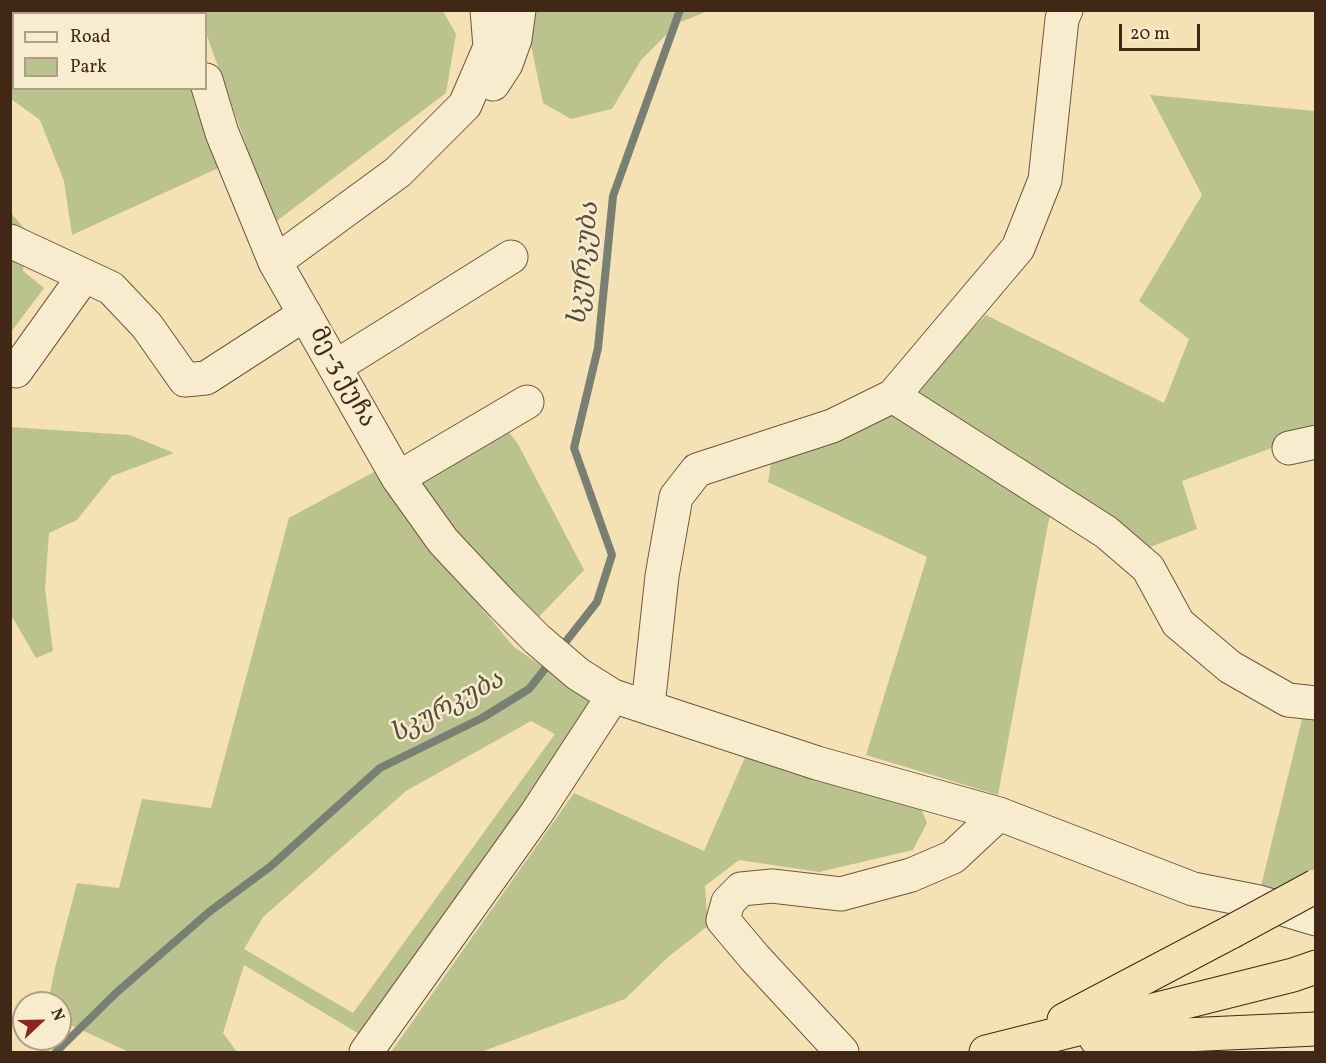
<!DOCTYPE html>
<meta charset="utf-8">
<style>
body{margin:0}
#map{position:relative;width:1326px;height:1063px;overflow:hidden;background:#f4e1b4;font-family:Vollkorn,serif}
canvas{display:block}
.frame{position:absolute;inset:0;border:12px solid #412715;pointer-events:none}
.legend{position:absolute;left:12px;top:12px;width:195px;height:78px;box-sizing:border-box;background:#f8ecce;border:2px solid #af9d84;margin:0;padding:8px 10px;list-style:none;font-size:18px;color:#412715}
.legend li{display:flex;align-items:center;gap:12px;height:30px}
.legend b{width:30px;border:2px solid #af9d84}
.north{position:absolute;left:12px;top:991px;width:60px;height:60px;box-sizing:border-box;background:#f8ecce;border:2px solid #af9d84;border-radius:50%;rotate:68deg;font-size:16px;font-weight:700;line-height:24px;text-align:center;color:#412715}
.north::after{content:'';display:block;margin:auto;width:21px;height:27px;background:#8f2418;clip-path:polygon(50% 0,100% 100%,50% 72%,0 100%)}
.scale{position:absolute;left:1119px;top:24px;width:81px;height:27px;box-sizing:border-box;border:3px solid #412715;border-top:0;padding-left:8px;font-size:18px;line-height:21px;white-space:nowrap;color:#412715;-webkit-text-stroke:4px #f8ecce;paint-order:stroke}
</style>
<div id="map">
<canvas width="1326" height="1063"></canvas>
<div class="frame"></div>
<ul class="legend">
<li><b style="height:8px;background:#f8ecce"></b>Road</li>
<li><b style="height:16px;background:#bac38e"></b>Park</li>
</ul>
<div class="north">N</div>
<div class="scale">20 m</div>
</div>
<script>
const context = document.querySelector('canvas').getContext('2d');
context.lineJoin = 'round';
function paint(path, color) { context.fillStyle = color; context.fill(path, 'evenodd'); }
const toPath = rows => new Path2D(rows.map(r => 'M' + r).join(''));
function trace(path, color, width, dash) { context.strokeStyle = color; context.lineWidth = width; context.lineCap = dash ? 'butt' : 'round'; context.setLineDash(dash || []); context.stroke(path); }
function drawText(font, color, halo, rows, align = 'center') {
  context.font = font + ' Vollkorn,"Noto Serif Georgian",serif'; context.lineWidth = 5; context.setLineDash([]); context.textBaseline = 'middle'; context.strokeStyle = halo; context.fillStyle = color; for (const [text, x, y, turn = 0] of rows) {
    context.save(); context.translate(x, y); context.rotate((+turn || 0) * Math.PI / 180); context.textAlign = isNaN(turn) ? turn : align; if (halo) context.strokeText(text, 0, 0); context.fillText(text, 0, 0); context.restore();
  }
}
paint(toPath([
 [11,11,171,11,172,13,14,14,14,88,199,89,225,165,72,235,64,181,40,120,11,99],
 [197,11,443,11,456,34,446,93,274,223,206,33,206,14,198,13],
 [524,11,708,11,678,23,641,60,612,109,571,119,543,103],
 [1150,95,1315,111,1315,432,1182,481,1197,529,1150,547,1056,481,998,795,866,755,927,557,768,482,772,457,895,410,986,315,1164,403,1189,339,1139,301,1202,195],
 [11,213,29,234,23,271,44,288,11,332],
 [10,427,130,435,174,453,112,476,77,520,49,533,45,589,53,651,36,658,11,615],
 [508,431,518,444,584,570,534,622,475,558,418,485],
 [383,467,421,536,514,647,595,702,361,1035,244,965,223,1033,237,1052,129,1052,60,1020,60,1003,48,1003,55,968,77,883,119,888,142,799,211,808,289,518],
 [531,721,555,734,353,1013,244,949,263,917,406,791],
 [1315,699,1315,904,1261,886,1304,711],
 [747,753,919,803,927,823,913,850,819,872,739,860,705,886,708,926,668,957,625,999,481,1052,391,1052,574,793,704,851]
]), '#bac38e');
trace(toPath([
 [560,649,597,602,612,555,574,448,598,348,613,196,680,10],
 [56,1052,116,993,209,912,271,866,380,768,482,718,529,689,552,660]
]), '#788074', 8);
const minor = toPath([
 [184,10,185,14],
 [206,80,222,133,275,262,398,478,443,541,503,605,537,639,578,674,613,696],
 [493,84,506,64,515,39,519,10],
 [10,241,111,288,147,326,185,380,206,378,305,314],
 [275,262,398,172,465,105,490,47,487,10],
 [335,367,511,257],
 [16,371,84,276],
 [893,396,1106,532,1148,568,1178,623,1230,667,1288,700,1316,703],
 [1289,448,1316,442],
 [398,478,527,402],
 [648,706,662,576,676,497,697,470,832,426,893,396,1018,248,1045,180,1062,19,1066,10],
 [366,1052,536,814,613,696,817,763,999,814,1193,889,1259,902,1316,919],
 [842,1052,755,958,723,920,728,902,741,889,772,886,841,894,911,875,953,857,999,814]
]);
const highway = toPath([
 [1064,1020,1231,932],
 [1096,1039,1316,1029],
 [986,1052,1293,975,1316,967]
]);
trace(minor, '#6e563d', 35);
trace(highway, '#412715', 35);
trace(minor, '#f8ecce', 33);
trace(highway, '#f4e1b4', 33);
const highwayBridge = toPath([
 [1231,932,1316,886]
]);
trace(highwayBridge, '#412715', 35, []);
trace(highwayBridge, '#f4e1b4', 33);
drawText('24px', '#412715', '#f8ecce', [
 ["მე-3 ქუჩა",341,378,61]
]);
drawText('italic 26px', '#584c3c', '#f8ecce', [
 ["სკურკუბა",586,264,-84],
 ["სკურკუბა",448,709,-28]
]);
</script>
